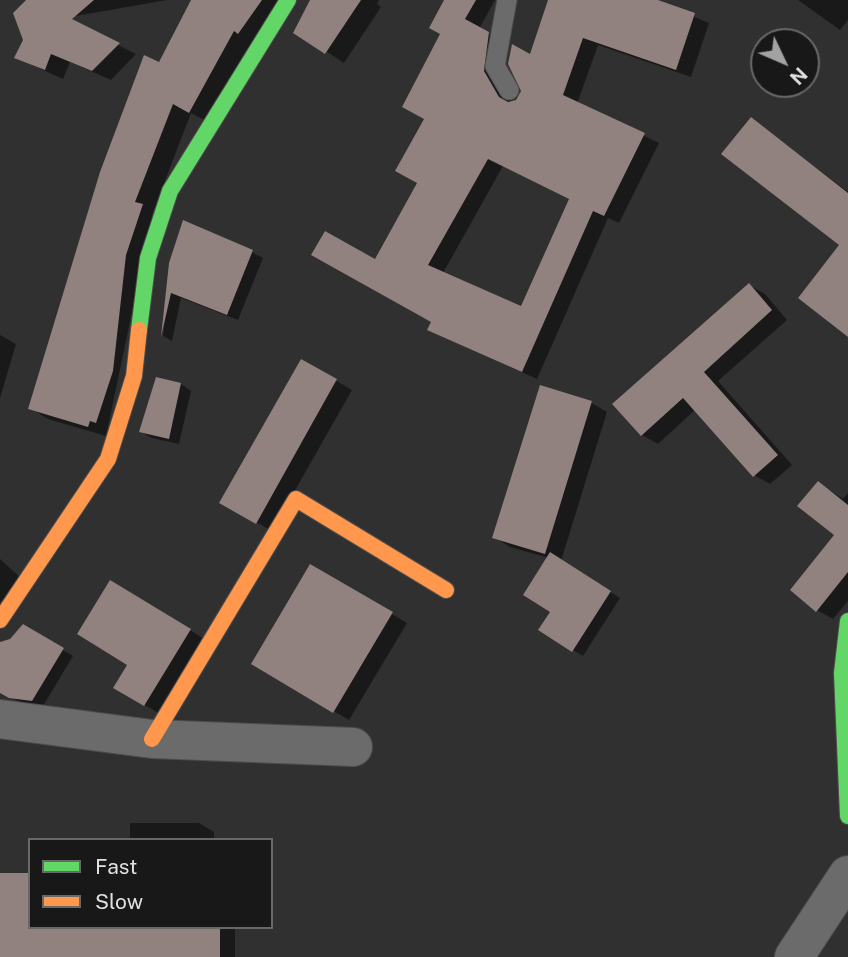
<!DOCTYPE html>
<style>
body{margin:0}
#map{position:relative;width:848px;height:957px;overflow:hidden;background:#313030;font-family:"Public Sans",sans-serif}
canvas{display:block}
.legend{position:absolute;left:28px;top:838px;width:245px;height:91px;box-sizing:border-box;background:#191818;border:2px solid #696868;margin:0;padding:9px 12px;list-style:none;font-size:21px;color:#e1dfdf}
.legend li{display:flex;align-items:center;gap:14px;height:35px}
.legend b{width:35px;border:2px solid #696868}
.north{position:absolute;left:750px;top:28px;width:70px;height:70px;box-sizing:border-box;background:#191818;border:2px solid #696868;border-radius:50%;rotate:134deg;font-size:19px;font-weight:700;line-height:28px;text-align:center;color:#e1dfdf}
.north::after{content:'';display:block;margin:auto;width:24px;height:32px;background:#a3a2a2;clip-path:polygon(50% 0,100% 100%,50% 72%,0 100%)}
</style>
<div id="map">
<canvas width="848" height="957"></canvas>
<ul class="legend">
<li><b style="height:9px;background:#63d668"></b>Fast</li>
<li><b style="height:9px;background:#ff974d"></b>Slow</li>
</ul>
<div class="north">N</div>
</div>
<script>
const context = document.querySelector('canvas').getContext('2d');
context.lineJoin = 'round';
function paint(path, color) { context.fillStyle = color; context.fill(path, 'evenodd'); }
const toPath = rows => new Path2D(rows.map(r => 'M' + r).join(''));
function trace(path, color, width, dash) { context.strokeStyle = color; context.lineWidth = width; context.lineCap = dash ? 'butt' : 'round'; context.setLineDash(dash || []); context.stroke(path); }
paint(toPath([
 [28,0,167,0,64,18,136,54,111,80,70,62,63,79,17,58,25,40],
 [194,0,289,0,208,122,191,113,153,212,106,436,48,419,30,408,160,65],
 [312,0,379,0,377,4,381,7,344,63,296,32],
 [446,0,495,0,479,29,503,42,498,81,512,102,517,102,523,91,550,0,653,0,709,23,691,77,598,45,577,104,659,143,619,223,608,218,537,379,429,330,433,322,375,262,419,183],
 [503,166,570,199,522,308,443,273],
 [798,0,848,0,848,20,840,30],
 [751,119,848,192,848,334,841,245],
 [252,252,263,258,238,320,181,298,172,341,163,336,171,263],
 [749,285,765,294,787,320,718,381,792,465,770,484,754,475,696,409,658,444,642,435],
 [0,335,16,344,0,398],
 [302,361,352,390,272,531,222,503],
 [181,384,191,391,179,444,152,438,141,432],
 [541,387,592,403,607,412,561,561,620,598,583,656,573,650,552,611,549,558,510,547,494,537],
 [818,483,843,499,848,493,848,601,833,619,817,610,836,535],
 [0,559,22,579,0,603],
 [311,566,407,623,349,720,253,664],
 [126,591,206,640,160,714,115,687,130,664],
 [24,627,73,656,43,706,22,703,0,691,0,643,11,641],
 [130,823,199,823,214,832,214,840,130,840],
 [0,875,30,927,235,927,235,957,0,957]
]), '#0007');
paint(toPath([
 [26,0,94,0,72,19,120,43,92,71,51,54,45,70,14,58,23,40,13,13],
 [191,0,262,0,238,34,234,31,189,113,173,104,135,202,143,204,126,255,113,371,96,423,90,421,88,427,28,409,100,172,144,55,159,62],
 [310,0,361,0,325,54,293,33],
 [444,0,476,0,465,19,489,32,484,71,499,97,508,102,516,100,521,91,508,64,512,44,530,54,548,0,658,0,695,13,676,70,583,38,563,95,645,133,604,216,593,211,522,372,427,330,431,322,311,255,325,231,375,259,417,183,395,171,424,119,402,107,440,34,429,28],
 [488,159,569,199,521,306,428,265],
 [751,117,848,193,848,337,798,298,839,245,721,154],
 [183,220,253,250,227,315,171,293,161,337,169,263],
 [749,283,772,310,704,372,778,455,753,477,683,398,641,436,612,404],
 [301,359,337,379,256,524,219,503],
 [156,377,181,383,169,439,139,432],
 [540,385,592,401,545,554,492,538],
 [818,481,848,505,848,572,816,612,790,590,834,535,797,506],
 [550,552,611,591,572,652,538,630,550,612,523,595],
 [310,564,393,612,333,713,251,664],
 [110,580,191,629,144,706,113,688,127,665,77,634],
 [23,624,64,648,32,701,9,698,0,693,0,642,10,639],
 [0,873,30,873,30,927,220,927,220,957,0,957]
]), '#91817f');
const lane = toPath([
 [507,0,495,66,509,90]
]);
const street = toPath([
 [0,719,152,739,353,747],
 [794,957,848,875]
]);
const fast = toPath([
 [139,330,148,258,170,191,288,0],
 [848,621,842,673,848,816]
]);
const slow = toPath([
 [0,620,108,459,134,376,139,330],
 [152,739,296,499,446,590]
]);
trace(lane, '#4e4c4c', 21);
trace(street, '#4e4c4c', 40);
trace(fast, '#4e4c4c', 18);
trace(slow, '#4e4c4c', 18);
trace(lane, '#6c6b6b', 19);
trace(street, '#6c6b6b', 38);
trace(fast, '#63d668', 16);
trace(slow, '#ff974d', 16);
</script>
